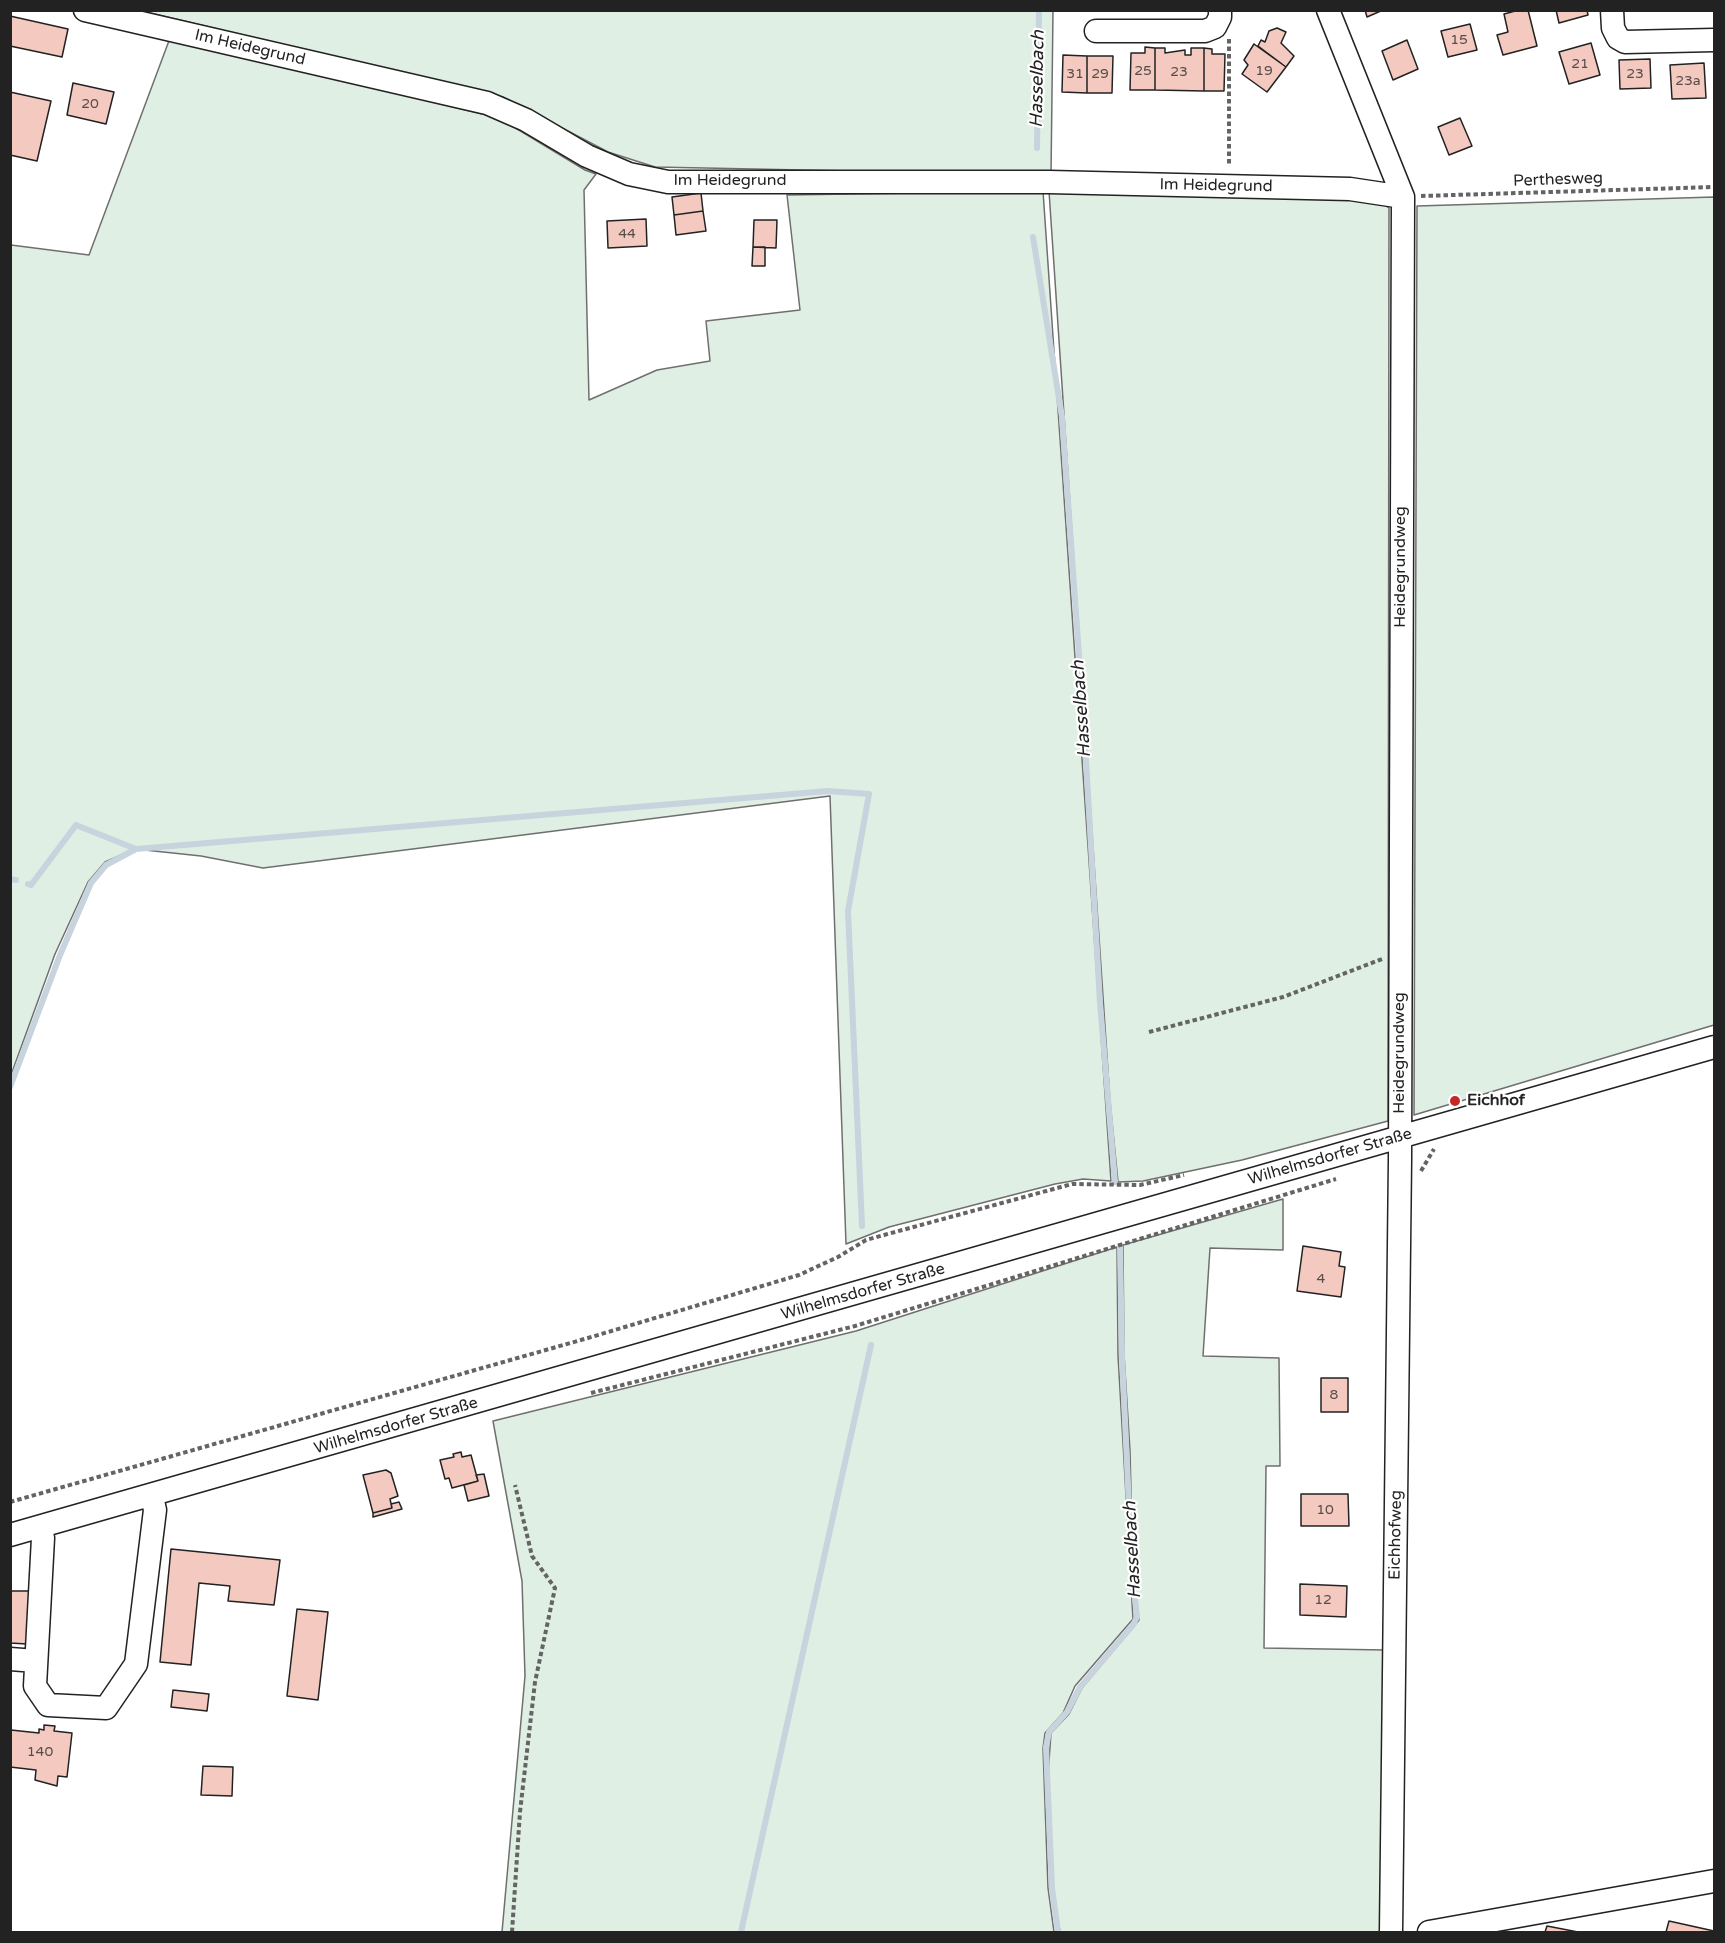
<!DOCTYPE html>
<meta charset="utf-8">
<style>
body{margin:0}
#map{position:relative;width:1725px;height:1943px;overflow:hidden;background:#fff;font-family:"Varela Round",sans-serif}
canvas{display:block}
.frame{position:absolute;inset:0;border:12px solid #222;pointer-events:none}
</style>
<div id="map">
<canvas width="1725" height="1943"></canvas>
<div class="frame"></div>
</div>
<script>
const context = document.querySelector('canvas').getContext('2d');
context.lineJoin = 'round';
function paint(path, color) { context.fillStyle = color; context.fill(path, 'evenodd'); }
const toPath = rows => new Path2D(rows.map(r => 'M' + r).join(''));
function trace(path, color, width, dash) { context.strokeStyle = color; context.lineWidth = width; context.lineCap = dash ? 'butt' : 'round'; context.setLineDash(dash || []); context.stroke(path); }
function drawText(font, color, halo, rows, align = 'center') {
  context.font = font + ' "Varela Round",sans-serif'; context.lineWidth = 4.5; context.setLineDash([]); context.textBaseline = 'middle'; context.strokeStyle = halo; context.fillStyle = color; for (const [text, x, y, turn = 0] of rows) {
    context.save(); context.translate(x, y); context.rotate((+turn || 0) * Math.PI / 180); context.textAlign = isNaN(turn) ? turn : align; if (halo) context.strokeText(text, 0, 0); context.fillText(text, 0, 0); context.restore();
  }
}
const green = toPath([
 [142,11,1053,11,1051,175,655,167,608,152,503,97,142,11],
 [170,38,499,118,585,170,596,174,584,190,589,400,657,370,710,361,706,321,800,310,787,195,1043,191,1111,1181,1083,1179,1055,1184,889,1227,846,1244,830,796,263,868,201,856,135,849,105,862,88,882,55,954,11,1075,11,245,89,255,170,38],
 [1049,191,1377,200,1389,208,1388,1121,1242,1160,1143,1181,1118,1182,1110,1101,1049,191],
 [1714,197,1714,1025,1414,1115,1417,206,1714,197],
 [1283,1199,1283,1250,1210,1248,1203,1356,1279,1358,1280,1466,1266,1466,1264,1648,1386,1650,1383,1932,1060,1932,1053,1889,1048,1775,1051,1733,1069,1714,1082,1688,1139,1620,1133,1572,1130,1451,1124,1354,1123,1245,1283,1199],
 [1117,1247,1118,1355,1133,1619,1075,1686,1063,1713,1045,1733,1043,1748,1048,1888,1054,1932,502,1932,525,1676,522,1581,493,1421,856,1331,1117,1247]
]);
paint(green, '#e0efe3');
trace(green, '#6f6f6f', 1.5);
trace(toPath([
 [1037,148,1039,10],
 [1033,237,1062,417,1084,725,1100,1003,1115,1182],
 [10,879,16,880],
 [28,884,31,885,76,825,136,849],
 [10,1087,60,955,91,883,106,865,136,849,828,791,869,794,848,911,862,1226],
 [741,1932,871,1345],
 [1058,1932,1052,1888,1046,1747,1049,1732,1067,1712,1080,1687,1133,1625,1137,1617,1132,1572,1122,1355,1120,1246]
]), '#c7d3dd', 6);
const building = toPath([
 [1365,10,1383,10,1367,17,1365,10],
 [1519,10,1528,10,1537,46,1503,55,1497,35,1508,32,1504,14,1519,10],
 [1556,10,1587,10,1588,15,1559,23,1556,10],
 [10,16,68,29,62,57,10,46,10,16],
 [1470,24,1477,50,1448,57,1441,31,1470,24],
 [1277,28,1286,32,1281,43,1294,56,1286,67,1258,46,1261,40,1265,42,1269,31,1277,28],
 [1407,40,1418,69,1393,80,1382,51,1407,40],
 [1591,43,1600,75,1569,84,1559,52,1591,43],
 [1254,44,1286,67,1267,92,1242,74,1248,65,1244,60,1254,44],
 [1145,47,1155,48,1155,90,1130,90,1131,53,1145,53,1145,47],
 [1155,48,1165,48,1165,53,1185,50,1185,55,1191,55,1191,48,1204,48,1204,91,1155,90,1155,48],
 [1204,48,1212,49,1212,54,1225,54,1224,91,1204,91,1204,48],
 [1063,55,1087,56,1087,93,1062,92,1063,55],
 [1087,56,1113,56,1112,93,1087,93,1087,56],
 [1650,59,1651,88,1620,89,1619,60,1650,59],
 [1704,63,1706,98,1672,99,1670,65,1704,63],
 [73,83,114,92,106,124,67,115,73,83],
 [10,92,51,101,37,161,10,155,10,92],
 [1460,118,1472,146,1449,155,1438,127,1460,118],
 [701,193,703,211,674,215,672,197,701,193],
 [703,211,706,231,676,235,674,215,703,211],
 [646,219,647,246,608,248,607,221,646,219],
 [754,220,777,220,776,248,753,247,754,220],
 [753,247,765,247,765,266,752,266,753,247],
 [1303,1246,1341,1252,1339,1266,1345,1267,1341,1297,1297,1291,1303,1246],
 [1321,1378,1348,1378,1348,1412,1321,1412,1321,1378],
 [461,1452,462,1457,471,1455,478,1481,452,1488,449,1478,445,1479,440,1460,454,1457,453,1454,461,1452],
 [386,1470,391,1473,398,1496,390,1499,392,1508,373,1513,363,1475,386,1470],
 [484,1474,489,1496,468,1501,464,1485,478,1481,476,1475,484,1474],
 [1301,1494,1348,1494,1349,1526,1301,1526,1301,1494],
 [399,1502,402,1509,373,1517,373,1513,392,1508,391,1504,399,1502],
 [171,1549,280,1560,274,1605,228,1601,230,1586,199,1583,191,1665,160,1662,171,1549],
 [1300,1584,1347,1586,1346,1617,1300,1615,1300,1584],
 [10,1591,29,1591,27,1644,10,1643,10,1591],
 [297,1609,328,1612,318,1700,287,1696,297,1609],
 [173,1690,209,1694,207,1711,171,1707,173,1690],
 [44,1725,55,1726,54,1731,72,1733,67,1777,58,1776,57,1786,35,1780,36,1770,10,1767,11,1730,39,1733,39,1729,44,1730,44,1725],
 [203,1766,233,1767,232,1796,201,1795,203,1766],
 [1669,1921,1714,1931,1714,1932,1666,1932,1669,1921],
 [1547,1926,1578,1932,1545,1932,1547,1926]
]);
paint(building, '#f3c9c0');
trace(building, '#222', 1.5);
const minor = toPath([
 [85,10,487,103,526,120,587,156,629,174,668,182,1049,182,1350,189,1403,197],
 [1328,10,1403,197,1400,1160,1391,1932],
 [1612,10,1613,28,1618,38,1625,42,1714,40],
 [1096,31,1205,31,1215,27,1220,17,1220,10],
 [40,1527,43,1538,35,1686,48,1705,106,1708,136,1664,155,1510,152,1496],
 [10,1535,1714,1047],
 [10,1659,36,1661],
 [1429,1932,1714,1881]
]);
trace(minor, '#222', 25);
trace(toPath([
 [1229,39,1229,166],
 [1421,196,1714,187],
 [1149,1032,1283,997,1382,959],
 [1421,1171,1434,1149],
 [591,1393,855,1326,1336,1179],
 [10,1502,588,1338,799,1275,838,1257,866,1240,884,1235,1072,1184,1140,1185,1184,1175],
 [512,1932,520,1812,535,1682,555,1588,532,1556,515,1485]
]), '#646464', 4, [4.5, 3]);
trace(minor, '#fff', 22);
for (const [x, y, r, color] of [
 [1455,1101,6,"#c62828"]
]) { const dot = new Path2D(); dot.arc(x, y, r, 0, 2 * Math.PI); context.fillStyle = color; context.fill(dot); trace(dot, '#fff', 2); }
drawText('14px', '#564c4a', null, [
 ["15",1459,40],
 ["21",1580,64],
 ["25",1143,71],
 ["19",1264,71],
 ["23",1179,72],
 ["31",1075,74],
 ["29",1100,74],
 ["23",1635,74],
 ["23a",1688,81],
 ["20",90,104],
 ["44",627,234],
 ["4",1321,1279],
 ["8",1334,1395],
 ["10",1325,1510],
 ["12",1323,1600],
 ["140",40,1752]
]);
drawText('16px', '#222', '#fff', [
 ["Im Heidegrund",250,48,13],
 ["Perthesweg",1558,180,-2],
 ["Im Heidegrund",730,181],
 ["Im Heidegrund",1216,186,1],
 ["Heidegrundweg",1401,567,-90],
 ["Heidegrundweg",1400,1053,-90],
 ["Wilhelmsdorfer Straße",1330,1157,-16],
 ["Wilhelmsdorfer Straße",863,1292,-16],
 ["Wilhelmsdorfer Straße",396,1426,-16],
 ["Eichhofweg",1396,1535,-89]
]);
drawText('bold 16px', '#222', '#fff', [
 ["Eichhof",1467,1101]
], 'left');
drawText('italic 18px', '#222', '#fff', [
 ["Hasselbach",1038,79,-89],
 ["Hasselbach",1082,709,-94],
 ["Hasselbach",1133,1550,-93]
]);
</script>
